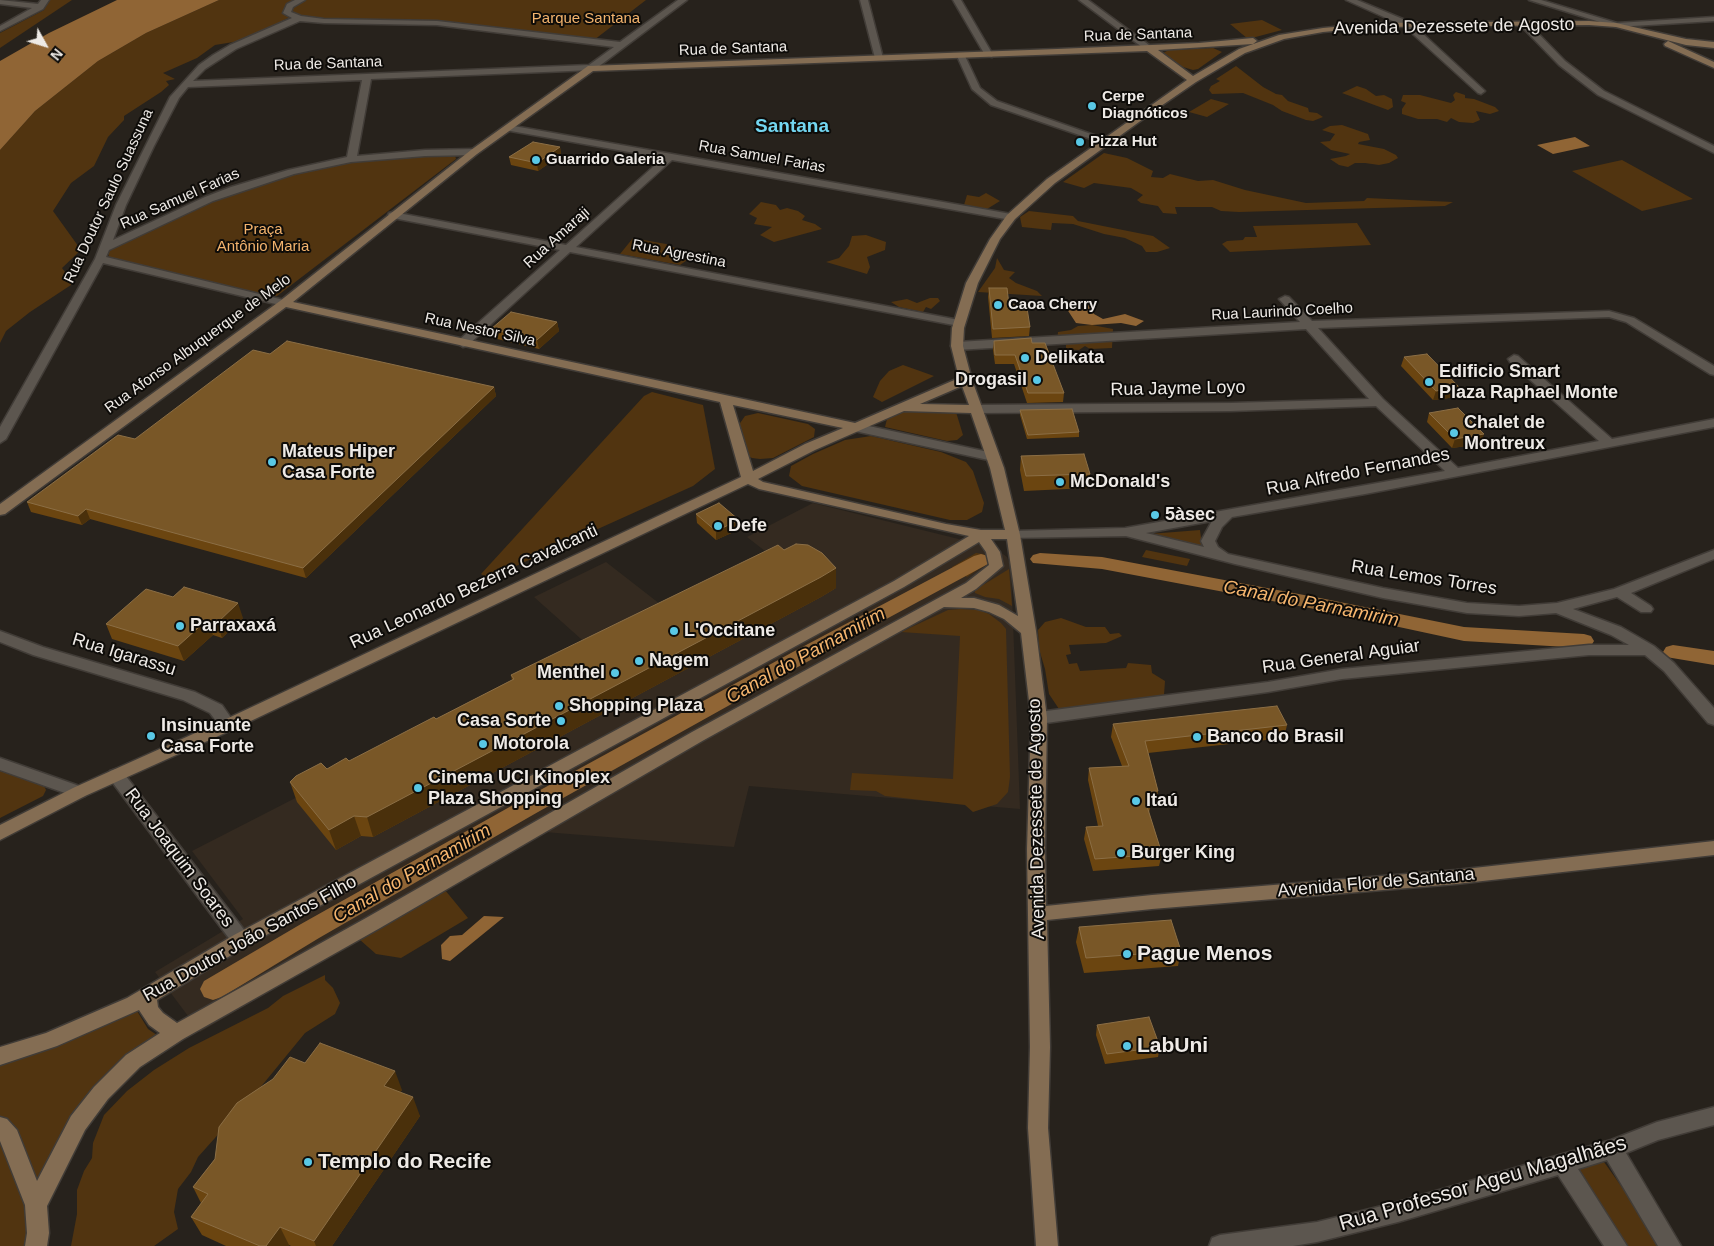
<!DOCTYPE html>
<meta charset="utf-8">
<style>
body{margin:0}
#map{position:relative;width:1714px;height:1246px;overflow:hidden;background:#27221c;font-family:Arial,sans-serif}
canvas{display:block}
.north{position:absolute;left:20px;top:20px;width:50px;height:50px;-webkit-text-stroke:4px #0e0c09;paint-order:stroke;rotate:129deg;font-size:14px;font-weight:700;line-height:20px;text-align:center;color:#eeeae6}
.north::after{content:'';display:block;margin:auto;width:18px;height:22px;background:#eeeae6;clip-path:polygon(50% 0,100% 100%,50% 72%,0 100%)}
</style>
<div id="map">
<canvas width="1714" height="1246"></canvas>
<div class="north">N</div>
</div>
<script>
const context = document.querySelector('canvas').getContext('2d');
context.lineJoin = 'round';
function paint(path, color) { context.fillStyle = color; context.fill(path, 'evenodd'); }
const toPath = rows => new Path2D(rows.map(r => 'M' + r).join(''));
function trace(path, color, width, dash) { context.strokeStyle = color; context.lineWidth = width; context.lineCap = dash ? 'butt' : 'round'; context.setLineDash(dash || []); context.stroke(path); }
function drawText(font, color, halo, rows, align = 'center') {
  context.font = font + ' Arial,sans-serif'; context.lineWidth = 4; context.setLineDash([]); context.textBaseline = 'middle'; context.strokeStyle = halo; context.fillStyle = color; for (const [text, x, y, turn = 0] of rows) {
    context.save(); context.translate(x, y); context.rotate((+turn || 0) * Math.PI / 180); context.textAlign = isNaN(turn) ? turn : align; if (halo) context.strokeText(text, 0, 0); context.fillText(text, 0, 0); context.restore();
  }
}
paint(toPath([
 [813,503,995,548,1007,557,1011,567,1020,809,749,786,734,847,544,832,200,1032,155,972,243,919,192,851,590,647,534,597,606,562,660,604,765,551,747,537]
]), '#342a20');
paint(toPath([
 [48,0,72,0,0,48,0,33,44,10],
 [219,0,646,0,594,40,420,20,369,19,335,22,294,15,280,22,258,38,215,45,197,58,163,73,175,79,166,81,169,85,161,92,124,116,124,120,108,137,94,166,71,183,53,211,81,250,62,268,71,280,71,285,30,312,6,331,0,343,0,150,35,111,98,61,146,33],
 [1262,20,1282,30,1248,39,1230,24],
 [1213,48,1222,52,1198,69,1193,70,1183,67,1163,53,1169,50],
 [1236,66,1263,87,1276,94,1282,95,1288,101,1308,108,1309,112,1317,113,1323,117,1313,121,1306,120,1282,111,1273,105,1243,93,1212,94,1209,90,1211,86,1220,81,1216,79],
 [1357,86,1366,89,1376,96,1384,95,1392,99,1393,107,1388,110,1342,93],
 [1456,92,1465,95,1465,98,1474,99,1495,107,1499,111,1490,114,1476,111,1480,120,1473,123,1459,122,1451,118,1447,122,1437,119,1418,119,1402,114,1402,109,1406,103,1401,101,1403,95,1420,95,1451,103,1455,100,1453,95],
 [1211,99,1229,104,1207,117,1189,112],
 [1342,125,1368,134,1370,140,1359,142,1358,144,1384,149,1396,155,1398,158,1389,163,1379,165,1365,163,1355,163,1348,167,1339,165,1330,159,1346,156,1350,154,1331,150,1320,142,1330,141,1335,134,1322,130,1330,126],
 [1104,153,1127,158,1153,171,1151,177,1163,178,1170,174,1198,181,1213,180,1245,190,1306,203,1364,201,1367,198,1453,202,1445,206,1239,212,1221,211,1212,207,1175,207,1177,214,1163,213,1158,206,1141,203,1137,200,1143,195,1131,188,1094,183,1084,188,1063,182],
 [455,155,456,159,277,296,269,296,109,258,108,252,113,248,216,198,275,178,360,159],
 [1622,160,1693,199,1642,211,1572,171],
 [986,193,1000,201,987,209,964,205,967,195,979,197],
 [761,202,776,205,780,210,787,208,798,211,805,216,802,220,815,224,822,229,774,242,760,235,772,227,754,224,757,218,749,214],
 [1029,211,1073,216,1078,221,1153,236,1170,248,1157,252,1146,252,1142,246,1125,238,1104,234,1073,224,1052,223,1051,230,1022,227,1020,217],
 [1357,223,1371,245,1230,252,1222,244,1227,241,1243,240,1245,237,1257,237,1253,226],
 [866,235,886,242,885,250,867,257,870,267,867,274,826,262,839,258,849,246,852,236],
 [633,238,666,244,675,248,676,252,686,251,696,254,680,265,620,254],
 [997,258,1004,270,1015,272,1009,278,1016,283,1037,291,1042,296,978,292,995,268],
 [930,298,938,298,940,301,931,309,926,307,923,312,899,307,891,302,907,299,917,303],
 [1092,325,1113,329,1112,348,1090,349,1085,346,1079,350,1066,349,1066,344,1057,342,1058,332,1071,330,1078,326],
 [903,365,934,376,882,402,873,397,880,381,889,371],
 [652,392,703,405,715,469,693,486,496,575,487,578,481,574,644,396],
 [900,411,956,412,963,435,957,440,947,441,885,427,887,419],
 [758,413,808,424,815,429,814,437,773,458,760,459,752,458,748,456,738,426,745,416],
 [871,436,941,452,966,462,973,471,978,486,984,503,982,512,967,520,950,520,802,486,789,476,791,466,813,454,845,440],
 [1200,530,1202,546,1149,534],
 [1146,550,1190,559,1187,566,1142,557],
 [976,553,983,554,990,561,967,577,952,567],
 [1009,569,1012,606,999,599,985,597,975,593,975,590],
 [961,609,979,610,989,614,1001,623,1006,629,1010,777,1008,792,997,804,973,812,965,805,885,796,876,791,850,790,852,773,953,779,960,636,901,632,948,610],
 [1061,618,1086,627,1105,627,1110,634,1119,633,1122,636,1106,643,1069,645,1071,654,1066,655,1069,664,1077,663,1080,671,1126,668,1128,663,1151,665,1152,673,1165,681,1164,695,1154,700,1065,712,1059,709,1049,694,1045,669,1039,649,1038,630,1045,622],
 [0,770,44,786,46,790,43,796,0,818],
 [445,890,468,918,401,958,376,954,359,939],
 [325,975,325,980,333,988,340,1003,335,1014,305,1033,264,1083,198,1157,191,1172,178,1189,174,1212,178,1229,154,1246,71,1246,77,1214,77,1190,84,1171,92,1158,93,1143,104,1115,127,1091,154,1070,189,1048,268,1008,283,996],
 [134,1006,148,1029,164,1040,101,1093,36,1205,36,1246,0,1246,0,1056],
 [1594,1148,1664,1246,1616,1246,1571,1169]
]), '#513410');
paint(toPath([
 [117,0,219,0,146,33,98,61,35,111,0,150,0,61,49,33],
 [1575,137,1590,146,1553,154,1537,145],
 [1061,300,1088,303,1094,314,1103,319,1125,314,1144,321,1136,326,1121,323,1092,325,1076,323],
 [484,916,504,917,450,961,442,959,441,945,450,936,462,935]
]), '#906535');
paint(toPath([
 [1040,553,1102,557,1320,598,1464,627,1584,634,1591,636,1594,641,1591,646,1584,648,1464,641,1320,610,1102,569,1033,563,1030,559,1033,555,1040,553],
 [981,554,988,556,991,560,988,564,805,663,538,812,319,938,222,997,213,1000,204,997,200,989,204,981,301,924,522,800,791,653,974,556,981,554],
 [1673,645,1714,651,1714,665,1666,657,1663,652,1666,647,1673,645]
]), '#906535');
const street = toPath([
 [0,0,38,4,41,0,49,0,43,9,0,31,0,26,32,8,0,4,0,0],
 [295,0,305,0,293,7,291,12,301,16,324,19,437,21,620,42,678,0,687,0,594,70,371,79,357,156,425,150,474,149,479,152,474,155,425,156,351,162,294,174,213,201,109,250,106,257,288,301,290,303,284,306,103,263,6,439,0,443,0,427,95,259,116,205,170,97,199,65,213,55,230,45,292,18,283,13,287,4,295,0],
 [300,21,324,23,437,25,614,47,589,65,193,81,205,69,236,49,300,21],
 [362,80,347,157,288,170,231,187,205,197,113,240,126,205,154,146,179,98,188,87,362,80],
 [860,0,868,0,883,58,882,60,875,58,860,0],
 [953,0,961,0,993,55,992,57,985,55,953,0],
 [1079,0,1088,0,1153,48,1146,50,1079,0],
 [1346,0,1357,0,1410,22,1485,91,1481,94,1478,93,1404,26,1346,0],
 [1529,0,1541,0,1617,23,1714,17,1714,21,1616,27,1529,0],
 [1521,22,1527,22,1565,61,1604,91,1714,146,1714,153,1598,95,1559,65,1521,26,1521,22],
 [961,53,965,56,980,88,997,101,1111,141,1106,144,1103,143,991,105,972,89,957,56,961,53],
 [508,125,1011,214,1016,217,1011,220,672,160,576,247,959,320,965,323,959,326,570,252,467,346,463,347,457,343,459,340,560,250,393,218,388,215,389,213,393,212,566,245,663,158,505,130,503,128,508,125],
 [1285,296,1289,297,1312,321,1609,311,1634,318,1714,366,1714,375,1710,374,1626,322,1609,317,1318,328,1383,399,1458,468,1599,441,1510,362,1508,359,1514,355,1518,356,1612,439,1714,419,1714,427,1365,494,1232,517,1222,527,1215,541,1218,547,1228,554,1383,588,1467,603,1519,606,1557,603,1614,589,1714,550,1714,559,1631,593,1651,606,1653,609,1651,612,1641,612,1617,597,1573,609,1621,627,1654,646,1674,663,1714,708,1714,725,1708,723,1664,671,1645,655,1589,655,1342,679,1268,692,1039,724,1033,722,1031,718,1033,714,1039,712,1268,682,1342,669,1589,645,1629,645,1611,635,1556,613,1519,616,1467,613,1383,598,1235,564,1126,536,1008,538,1006,535,1008,532,1013,531,1125,528,1445,471,1376,406,1231,411,977,413,971,409,977,405,1231,403,1369,399,1306,329,957,350,951,346,957,342,1300,322,1279,299,1285,296],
 [1212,521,1201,541,1204,547,1146,533,1212,521],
 [855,423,993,453,1000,457,993,461,850,430,849,427,850,424,855,423],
 [0,631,43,647,195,692,222,705,236,725,234,729,228,731,222,729,210,713,183,700,33,655,0,642,0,631],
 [0,758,85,788,87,792,85,796,79,798,0,770,0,758],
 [116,769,122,771,248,935,250,940,248,945,241,948,234,945,110,779,108,775,110,771,116,769],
 [1714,1107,1714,1125,1658,1140,1626,1153,1681,1246,1658,1246,1607,1160,1578,1169,1627,1246,1604,1246,1558,1175,1398,1222,1317,1242,1293,1246,1209,1246,1212,1238,1220,1235,1317,1222,1398,1202,1611,1140,1657,1122,1714,1107]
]);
const secondary = toPath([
 [1589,21,1616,23,1686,39,1714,42,1714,48,1686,45,1616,27,1589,25,1376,27,1323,32,1284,39,1245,53,1196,82,1161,106,1055,183,1015,219,1000,239,978,283,964,328,963,346,972,380,1004,468,1020,535,1036,631,1047,718,1045,849,1046,906,1152,895,1456,870,1714,841,1714,855,1456,884,1152,909,1047,920,1050,1047,1048,1128,1058,1246,1036,1246,1028,1128,1030,1047,1027,849,1031,718,1021,633,1004,619,989,612,974,608,944,607,704,740,380,928,183,1039,140,1067,108,1099,85,1130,47,1206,49,1233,47,1246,25,1246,27,1233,25,1205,0,1141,0,1117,7,1119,17,1130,37,1181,71,1116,94,1087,126,1055,160,1033,149,1025,139,1010,57,1046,0,1065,0,1047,46,1033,127,998,234,935,894,581,969,536,759,489,748,484,234,729,85,796,0,840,0,825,73,788,222,721,741,477,720,402,286,307,5,514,0,515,0,504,280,301,471,150,588,66,1057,49,1199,43,1253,38,1257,41,1253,44,1158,50,1193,76,1239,49,1279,35,1323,28,1376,23,1589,21],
 [1147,51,1187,80,1047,179,1007,215,990,239,966,283,952,328,951,346,959,378,855,423,293,302,477,154,593,71,1147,51],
 [962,386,969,405,920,404,962,386],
 [733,405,843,428,805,444,753,471,733,405],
 [904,411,971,413,990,468,1005,530,981,530,946,524,763,482,758,479,815,450,904,411],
 [991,539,1007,539,1018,616,999,605,974,598,961,598,976,589,1003,566,1000,552,991,539],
 [979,542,986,552,989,565,966,583,692,732,366,918,177,1023,163,1013,158,1007,157,1000,248,945,904,587,979,542],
 [1668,41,1714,62,1714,68,1665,46,1664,44,1668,41]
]);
trace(street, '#413c37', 3);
trace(secondary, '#413c37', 3);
paint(street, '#5c564f');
paint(secondary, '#846d53');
paint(toPath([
 [560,147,561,155,538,171,511,165,509,157],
 [989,288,1009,305,1020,308,1030,327,1029,336,992,338,988,297],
 [557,322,559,331,539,349,493,338,491,329],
 [994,341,1032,343,1064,393,1063,402,1027,403,1014,364,995,364,993,350],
 [270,354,494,387,496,396,306,578,90,519,82,525,31,512,27,502,135,439],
 [1404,357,1457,397,1433,400,1401,366],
 [1020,410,1079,432,1079,437,1027,439,1020,415],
 [1429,413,1481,444,1452,448,1427,422],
 [1021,456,1090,474,1088,488,1024,491,1020,470],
 [696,514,739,520,740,529,716,540,697,523],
 [836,588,821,597,373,837,361,836,336,850,297,802,290,782,349,761,436,719,512,680,511,675],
 [243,618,222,638,213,635,184,661,112,639,106,624],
 [1113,724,1287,725,1284,738,1148,753,1158,791,1156,803,1151,804,1149,813,1162,854,1159,866,1093,871,1084,839,1086,827,1098,826,1088,780,1089,768,1122,766,1111,737],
 [1079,927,1181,951,1178,966,1084,973,1076,942],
 [1097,1025,1160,1047,1158,1057,1105,1064,1096,1035],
 [305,1063,402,1090,400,1092,420,1116,332,1246,291,1246,289,1245,289,1246,226,1246,202,1235,191,1217,201,1203,193,1187,215,1159]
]), '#6b4510');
paint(toPath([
 [560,147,561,155,538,171,537,163],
 [557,322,559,331,539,349,537,340],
 [494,387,496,396,306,578,303,568],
 [1459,387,1457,397,1433,400,1436,391],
 [1484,434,1481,444,1452,448,1455,439],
 [86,509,90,519,82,525,78,516],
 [739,520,740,529,716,540,716,531],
 [836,568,836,588,821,597,373,837,367,817],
 [238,603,243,618,222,638,217,623],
 [207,620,213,635,184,661,178,646],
 [354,816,361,836,336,850,329,830],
 [395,1071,402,1090,391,1105,384,1086],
 [413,1097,420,1116,332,1246,316,1246,314,1241],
 [280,1227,289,1245,289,1246,266,1246]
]), '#4a300b');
const building = toPath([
 [533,142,560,147,537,163,509,157,533,142],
 [989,288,1007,288,1009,305,1019,305,1020,308,1027,308,1030,327,993,329,989,288],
 [511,312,557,322,537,340,491,329,511,312],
 [1031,338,1032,343,1045,343,1064,393,1028,393,1015,355,995,355,994,341,1031,338],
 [287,341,494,387,303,568,86,509,78,516,27,502,118,435,135,439,253,350,270,354,287,341],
 [1427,354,1459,387,1436,391,1404,357,1427,354],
 [1458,408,1484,434,1455,439,1429,413,1458,408],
 [1072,409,1079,432,1028,435,1020,410,1072,409],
 [1084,454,1090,474,1026,476,1021,456,1084,454],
 [719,503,739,520,716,531,696,514,719,503],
 [796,544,808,545,822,553,836,568,821,577,367,817,354,816,329,830,290,782,296,776,321,763,327,769,346,758,349,761,434,717,436,719,514,679,511,675,778,545,784,550,796,544],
 [184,587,238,603,217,623,207,620,178,646,106,624,146,589,173,597,184,587],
 [1277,706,1287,725,1145,741,1158,791,1147,792,1151,803,1146,803,1162,854,1095,859,1086,827,1103,826,1089,768,1129,766,1113,724,1277,706],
 [1171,920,1181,951,1086,958,1079,927,1171,920],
 [1149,1017,1160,1047,1107,1054,1097,1025,1149,1017],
 [320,1043,395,1071,384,1086,413,1097,314,1241,280,1227,266,1246,260,1246,191,1217,208,1194,193,1187,215,1159,219,1127,237,1103,273,1079,290,1057,305,1063,320,1043]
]);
paint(building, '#795727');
trace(building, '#8b6e45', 1);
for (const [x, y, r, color] of [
 [1092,106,5,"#59c8e5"],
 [1080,142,5,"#59c8e5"],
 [536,160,5,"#59c8e5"],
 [998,305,5,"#59c8e5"],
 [1025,358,5,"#59c8e5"],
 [1037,380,5,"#59c8e5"],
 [1429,382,5,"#59c8e5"],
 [1454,433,5,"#59c8e5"],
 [272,462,5,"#59c8e5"],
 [1060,482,5,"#59c8e5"],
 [1155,515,5,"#59c8e5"],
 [718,526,5,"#59c8e5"],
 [180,626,5,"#59c8e5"],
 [674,631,5,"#59c8e5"],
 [639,661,5,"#59c8e5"],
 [615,673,5,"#59c8e5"],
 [559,706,5,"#59c8e5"],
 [561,721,5,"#59c8e5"],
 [151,736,5,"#59c8e5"],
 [1197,737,5,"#59c8e5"],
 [483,744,5,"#59c8e5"],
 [418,788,5,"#59c8e5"],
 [1136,801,5,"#59c8e5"],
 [1121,853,5,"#59c8e5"],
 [1127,954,5,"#59c8e5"],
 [1127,1046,5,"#59c8e5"],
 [308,1162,5,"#59c8e5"]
]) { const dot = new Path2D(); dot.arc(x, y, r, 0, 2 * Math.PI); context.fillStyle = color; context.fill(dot); trace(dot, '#0e0c09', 2); }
drawText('15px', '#f3b36d', '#0e0c09', [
 ["Parque Santana",586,19],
 ["Praça",263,230],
 ["Antônio Maria",263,247]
]);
drawText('15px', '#eeeae6', '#0e0c09', [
 ["Rua de Santana",1138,35,-2],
 ["Rua de Santana",733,49,-2],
 ["Rua de Santana",328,64,-2],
 ["Rua Samuel Farias",762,157,10],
 ["Rua Doutor Saulo Suassuna",109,196,-65],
 ["Rua Samuel Farias",180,199,-24],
 ["Rua Amaraji",557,238,-42],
 ["Rua Agrestina",679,254,11],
 ["Rua Laurindo Coelho",1282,312,-3],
 ["Rua Nestor Silva",480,330,12],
 ["Rua Afonso Albuquerque de Melo",198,344,-36]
]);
drawText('bold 15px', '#eeeae6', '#0e0c09', [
 ["Cerpe",1102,97],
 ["Diagnóticos",1102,114],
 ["Pizza Hut",1090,142],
 ["Guarrido Galeria",546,160],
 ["Caoa Cherry",1008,305]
], 'left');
drawText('18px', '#eeeae6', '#0e0c09', [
 ["Avenida Dezessete de Agosto",1454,27,-1],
 ["Rua Jayme Loyo",1178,389,-1],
 ["Rua Alfredo Fernandes",1358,472,-11],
 ["Rua Lemos Torres",1424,578,9],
 ["Rua Leonardo Bezerra Cavalcanti",474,587,-25],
 ["Rua Igarassu",124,655,17],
 ["Rua General Aguiar",1341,657,-8],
 ["Avenida Dezessete de Agosto",1037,819,-91],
 ["Rua Joaquim Soares",179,858,53],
 ["Avenida Flor de Santana",1376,883,-5],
 ["Rua Doutor João Santos Filho",250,939,-29]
]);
drawText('bold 18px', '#eeeae6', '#0e0c09', [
 ["Delikata",1035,358],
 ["Edificio Smart",1439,372],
 ["Plaza Raphael Monte",1439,393],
 ["Drogasil",1027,380,"right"],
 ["Chalet de",1464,423],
 ["Montreux",1464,444],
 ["Mateus Hiper",282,452],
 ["Casa Forte",282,473],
 ["McDonald's",1070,482],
 ["5àsec",1165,515],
 ["Defe",728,526],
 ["Parraxaxá",190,626],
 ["L'Occitane",684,631],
 ["Nagem",649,661],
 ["Menthel",605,673,"right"],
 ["Shopping Plaza",569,706],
 ["Casa Sorte",551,721,"right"],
 ["Insinuante",161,726],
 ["Casa Forte",161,747],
 ["Banco do Brasil",1207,737],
 ["Motorola",493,744],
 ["Cinema UCI Kinoplex",428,778],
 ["Plaza Shopping",428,799],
 ["Itaú",1146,801],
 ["Burger King",1131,853]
], 'left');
drawText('bold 19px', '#73d6f1', '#0e0c09', [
 ["Santana",792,127]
]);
drawText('italic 19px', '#f5b56e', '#0e0c09', [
 ["Canal do Parnamirim",1311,604,11],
 ["Canal do Parnamirim",806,656,-29],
 ["Canal do Parnamirim",412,874,-30]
]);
drawText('bold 21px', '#eeeae6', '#0e0c09', [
 ["Pague Menos",1137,954],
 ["LabUni",1137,1046],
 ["Templo do Recife",318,1162]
], 'left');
drawText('21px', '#eeeae6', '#0e0c09', [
 ["Rua Professor Ageu Magalhães",1483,1184,-16]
]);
</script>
